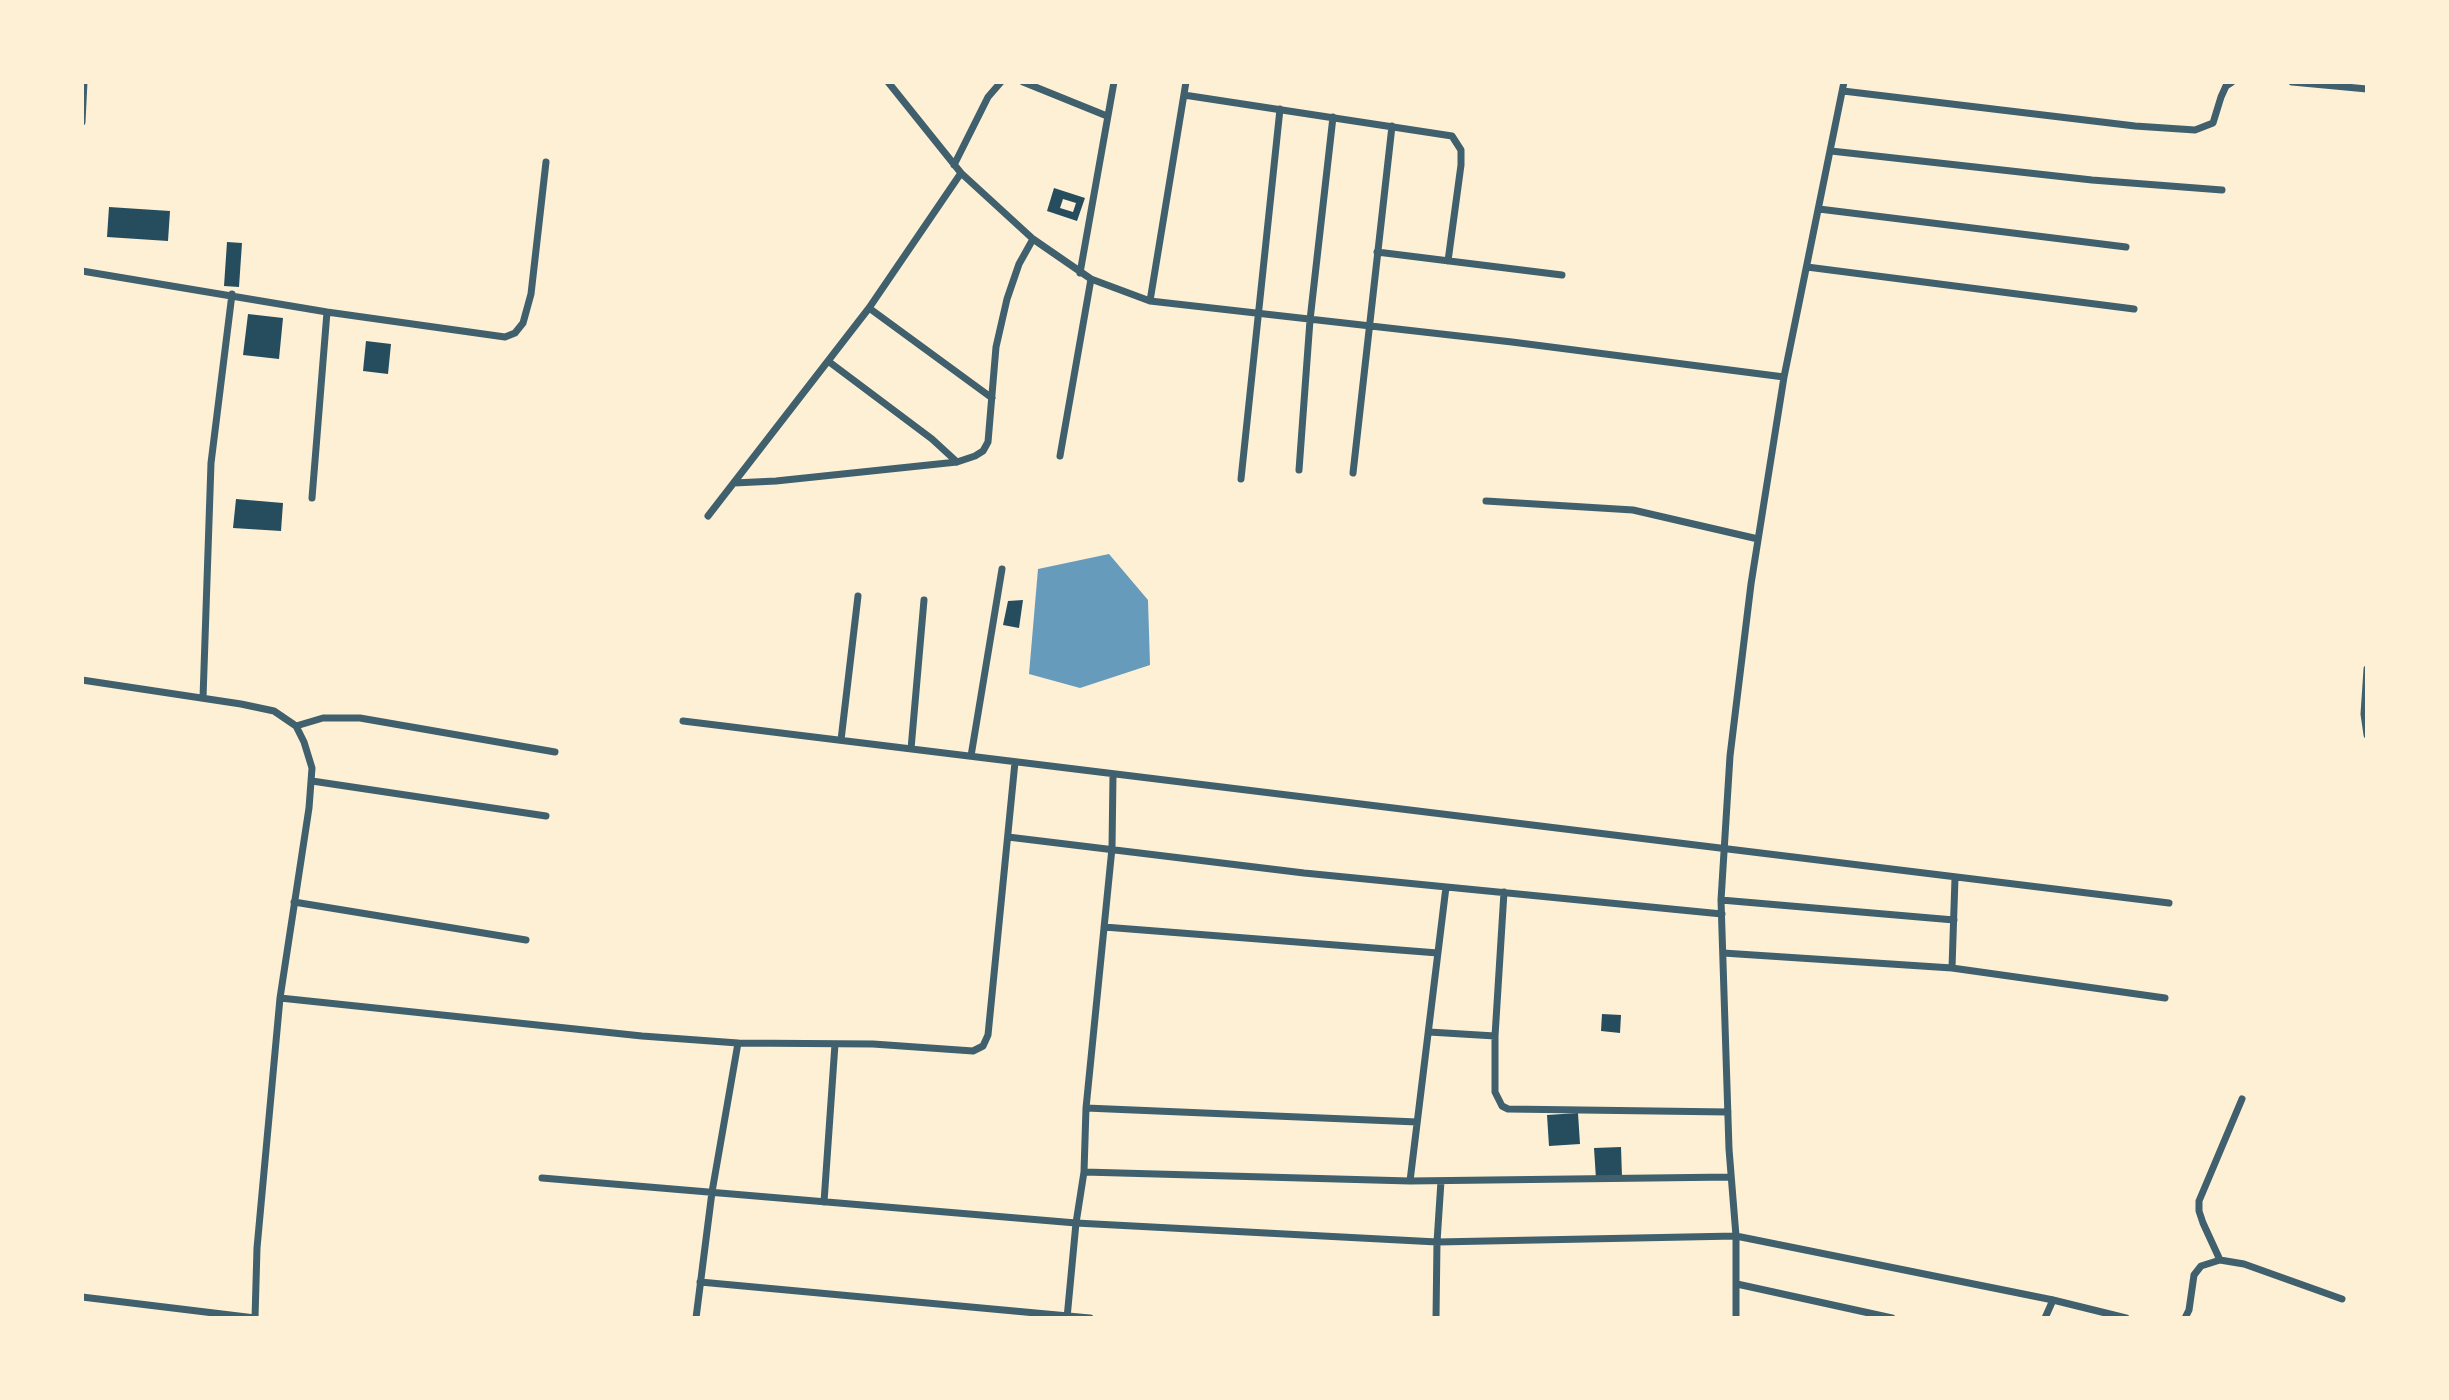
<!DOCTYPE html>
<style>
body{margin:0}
#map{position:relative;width:2449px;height:1400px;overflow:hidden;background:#fdf0d5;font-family:Inter,sans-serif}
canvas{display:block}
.frame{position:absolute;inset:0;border:84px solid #fdf0d5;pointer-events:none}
</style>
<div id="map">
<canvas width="2449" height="1400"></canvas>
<div class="frame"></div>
</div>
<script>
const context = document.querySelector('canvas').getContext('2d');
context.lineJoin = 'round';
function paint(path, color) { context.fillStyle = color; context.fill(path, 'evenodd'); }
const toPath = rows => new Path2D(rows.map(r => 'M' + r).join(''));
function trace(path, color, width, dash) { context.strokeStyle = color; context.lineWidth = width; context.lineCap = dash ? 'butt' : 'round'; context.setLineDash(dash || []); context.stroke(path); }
paint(toPath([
 [1109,554,1148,600,1150,665,1080,688,1029,674,1038,569]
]), '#669bbc');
paint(toPath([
 [1054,188,1085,198,1077,221,1047,211],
 [1063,199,1076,203,1073,212,1060,208],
 [109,207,170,211,168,241,107,237],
 [227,242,242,243,239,287,224,286],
 [248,314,283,318,279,359,243,355],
 [366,341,391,344,388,374,363,371],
 [236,499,283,503,281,531,233,528],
 [1023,600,1019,628,1003,625,1008,601],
 [1602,1014,1621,1015,1620,1033,1601,1031],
 [1578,1113,1580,1144,1549,1146,1547,1115],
 [1621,1147,1622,1177,1596,1179,1594,1148]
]), '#264d5e');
trace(toPath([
 [888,82,961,173,1033,239,1091,279,1150,301,1512,342,1784,377],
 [1023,82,1107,116],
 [2292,82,2367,89],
 [1843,91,2135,126,2195,130,2213,123,2221,97,2226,86,2232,82],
 [1184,95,1452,136,1461,150,1461,165,1448,261],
 [82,122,84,82],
 [1831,151,2092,180,2222,190],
 [954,165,988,97,1001,82],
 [1819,209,2126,247],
 [1377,252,1562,275],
 [1807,267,2134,309],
 [82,271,327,312,505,337,515,333,523,323,531,294,546,162],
 [1080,273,1114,82],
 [1150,301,1186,82],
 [869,308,992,398],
 [828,361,932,439,957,462],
 [1060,456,1091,279],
 [1299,470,1310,320,1333,117],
 [1353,473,1392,126],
 [1241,479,1280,109],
 [734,483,776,481,957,462,975,456,983,451,988,442,996,347,1007,299,1019,264,1033,239],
 [312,498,327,312],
 [1486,501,1633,510,1758,539],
 [708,516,869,308,961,173],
 [2367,669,2364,714,2367,735],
 [82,680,241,704,274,711,296,726,304,742,312,768,309,808,280,998,257,1248,255,1318],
 [203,698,211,463,232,294],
 [683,721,2169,903],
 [296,726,323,718,360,718,555,752],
 [841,740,858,596],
 [911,749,924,600],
 [971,756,1002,569],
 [312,781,546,816],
 [1008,837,1304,873,1722,914],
 [1504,892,1495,1036,1495,1092,1502,1106,1508,1109,1728,1112],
 [1721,900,1954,920],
 [294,902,526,940],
 [1104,927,1438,953],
 [1723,953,1952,968,2165,998],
 [1952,968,1955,878],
 [280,998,642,1036,738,1043,873,1044,973,1051,983,1046,988,1035,1015,762],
 [1429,1032,1495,1036],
 [1086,1108,1417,1122],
 [1084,1172,1410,1181,1731,1177],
 [542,1178,1076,1223,1437,1242,1736,1236,2053,1300,2126,1318],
 [1410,1181,1446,887],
 [824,1202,835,1044],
 [2220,1260,2203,1223,2199,1211,2199,1201,2242,1099],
 [700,1282,1090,1318],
 [1737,1284,1892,1318],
 [82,1297,255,1318],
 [696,1318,712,1192,738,1043],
 [1067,1318,1076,1223,1084,1172,1086,1108,1112,848,1113,775],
 [1436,1318,1437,1242,1441,1181],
 [1736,1318,1736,1236,1729,1149,1721,900,1730,756,1751,584,1784,377,1844,82],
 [2045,1318,2053,1300],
 [2185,1318,2189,1310,2194,1275,2201,1266,2220,1260,2244,1264,2342,1299]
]), '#3f606c', 7);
</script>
